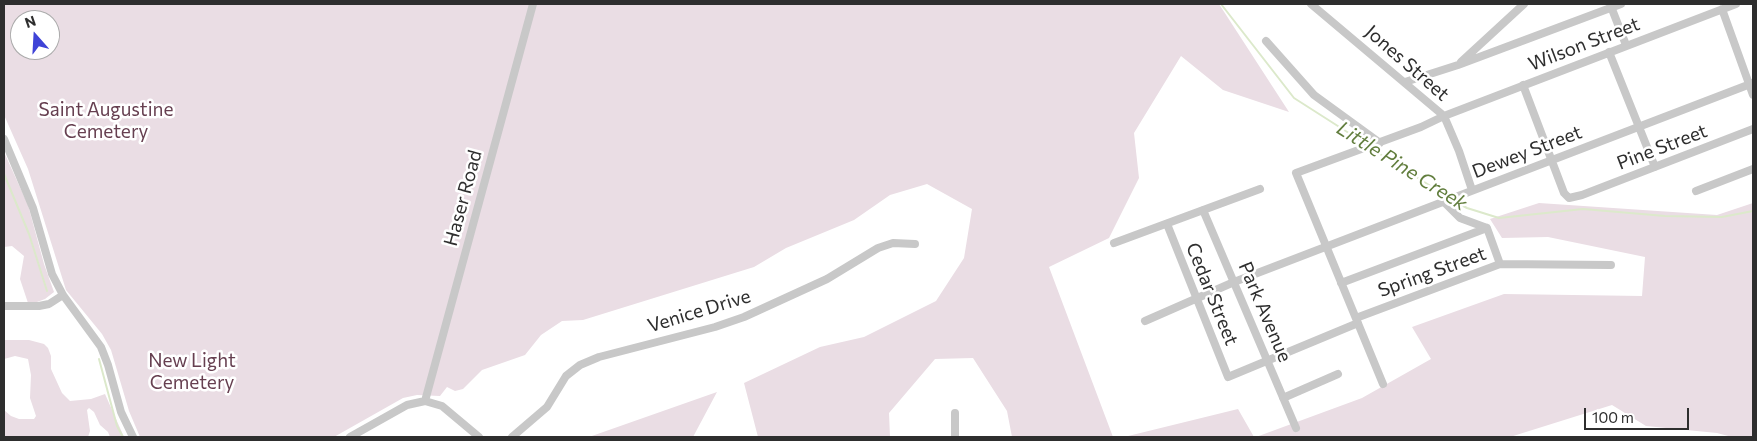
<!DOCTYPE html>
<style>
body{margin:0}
#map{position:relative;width:1757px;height:441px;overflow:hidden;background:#fff;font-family:Commissioner,sans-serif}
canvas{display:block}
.frame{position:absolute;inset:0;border:5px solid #2e2e2e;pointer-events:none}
.north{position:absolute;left:10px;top:10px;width:50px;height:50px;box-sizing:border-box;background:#fff;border:1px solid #ababab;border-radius:50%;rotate:341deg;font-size:14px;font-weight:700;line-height:20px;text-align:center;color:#2e2e2e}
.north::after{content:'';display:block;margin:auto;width:18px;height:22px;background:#3f43d7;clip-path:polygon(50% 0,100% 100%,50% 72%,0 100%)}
.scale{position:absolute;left:1584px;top:408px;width:105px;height:22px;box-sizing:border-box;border:2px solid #2e2e2e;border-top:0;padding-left:6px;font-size:15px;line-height:18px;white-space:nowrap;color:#2e2e2e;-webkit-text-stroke:4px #fff;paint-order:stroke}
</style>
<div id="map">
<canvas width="1757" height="441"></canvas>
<div class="frame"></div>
<div class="north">N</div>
<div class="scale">100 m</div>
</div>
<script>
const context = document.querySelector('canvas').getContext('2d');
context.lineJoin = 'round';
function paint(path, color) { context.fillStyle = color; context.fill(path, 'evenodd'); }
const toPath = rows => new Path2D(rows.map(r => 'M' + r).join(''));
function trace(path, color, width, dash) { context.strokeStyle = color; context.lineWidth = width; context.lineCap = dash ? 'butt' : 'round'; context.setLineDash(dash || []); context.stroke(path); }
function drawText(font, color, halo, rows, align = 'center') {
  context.font = font + ' Commissioner,sans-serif'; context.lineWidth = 5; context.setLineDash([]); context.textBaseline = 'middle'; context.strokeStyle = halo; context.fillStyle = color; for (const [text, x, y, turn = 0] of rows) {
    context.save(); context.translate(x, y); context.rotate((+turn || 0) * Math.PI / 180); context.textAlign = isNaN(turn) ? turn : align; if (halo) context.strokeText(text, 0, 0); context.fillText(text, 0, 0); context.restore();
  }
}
paint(toPath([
 [4,4,1219,4,1289,112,1223,90,1181,56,1134,133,1139,178,1109,238,1049,267,1113,437,1012,437,1007,411,973,358,935,359,889,413,890,437,758,437,744,383,820,347,864,337,936,301,964,258,972,209,927,184,890,195,854,220,786,248,754,267,583,320,562,321,541,335,525,355,482,370,463,389,455,391,447,387,440,396,417,395,403,398,334,437,140,437,129,411,111,350,102,334,66,290,28,169,4,115],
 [20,20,50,20,50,50,20,50],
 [4,152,28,205,44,264,54,292,45,299,37,302,28,303,20,279,24,256,12,246,4,247],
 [1539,203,1717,215,1753,203,1753,437,1732,437,1717,433,1646,426,1612,405,1510,437,1256,437,1362,398,1431,359,1412,327,1504,294,1642,296,1645,257,1548,237,1502,238,1490,219],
 [4,340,29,340,44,344,48,348,51,356,51,369,62,393,70,401,91,399,105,394,124,437,110,437,108,432,100,425,94,412,89,408,87,410,90,431,88,437,4,437,4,410,11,416,19,419,34,419,36,416,30,398,31,375,28,359,15,356,4,359],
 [717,392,693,437,589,437],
 [1238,409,1254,437,1124,437]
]), '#eadde4');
trace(toPath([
 [1221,4,1294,98,1366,144],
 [1372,149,1448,197],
 [4,174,29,234,47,291],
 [1454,201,1467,208,1499,218,1583,209,1665,216,1722,217,1753,211],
 [99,359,117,426,123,437]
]), '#dce9cb', 2);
trace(toPath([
 [1311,4,1444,116,1459,151,1472,190],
 [1610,4,1626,45],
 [1722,9,1753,95],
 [1266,41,1314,95,1380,143],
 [1609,52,1655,167],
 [1461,62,1524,4],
 [1405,82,1458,65,1621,4],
 [1523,85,1564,193,1569,198,1582,195,1753,129],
 [4,139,33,208,52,274,63,295,101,347,108,365,121,412,133,437],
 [1696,191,1753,169],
 [1444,202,1460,218,1487,228,1500,264],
 [1203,210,1296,428],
 [1167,224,1228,377,1358,323],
 [1114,243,1260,189],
 [1341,283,1487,228],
 [4,306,39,306,49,304,63,295],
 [1356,318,1500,264,1611,265],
 [1145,321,1234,282,1753,83],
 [1383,384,1296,173,1421,127,1444,116,1736,4],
 [1283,398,1338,374],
 [425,401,533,4],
 [955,413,955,437],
 [350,437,407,405,425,401,442,406,479,437],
 [512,437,547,407,566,376,580,365,599,357,715,327,744,317,827,279,878,248,893,243,915,244]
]), '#c8c8c8', 8);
drawText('19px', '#2e2e2e', '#fff', [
 ["Wilson Street",1584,44,-21],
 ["Jones Street",1407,63,41],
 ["Pine Street",1662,147,-21],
 ["Dewey Street",1527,152,-21],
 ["Haser Road",463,198,-75],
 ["Spring Street",1432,272,-20],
 ["Cedar Street",1212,294,68],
 ["Venice Drive",699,311,-17],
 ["Park Avenue",1265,312,67]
]);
drawText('19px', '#663f50', '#fff', [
 ["Saint Augustine",106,110],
 ["Cemetery",106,132],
 ["New Light",192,361],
 ["Cemetery",192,383]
]);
drawText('italic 20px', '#627e3e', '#fff', [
 ["Little Pine Creek",1402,166,32]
]);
</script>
